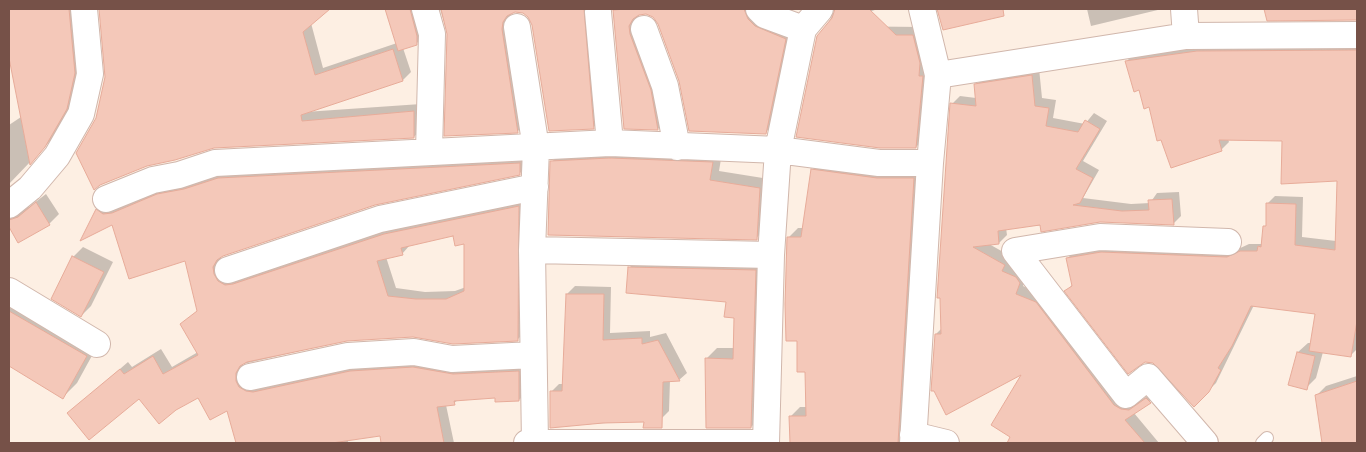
<!DOCTYPE html>
<style>
body{margin:0}
#map{position:relative;width:1366px;height:452px;overflow:hidden;background:#fdefe3;font-family:"Exo 2",sans-serif}
canvas{display:block}
.frame{position:absolute;inset:0;border:10px solid #765148;pointer-events:none}
</style>
<div id="map">
<canvas width="1366" height="452"></canvas>
<div class="frame"></div>
</div>
<script>
const context = document.querySelector('canvas').getContext('2d');
context.lineJoin = 'round';
function paint(path, color) { context.fillStyle = color; context.fill(path, 'evenodd'); }
const toPath = rows => new Path2D(rows.map(r => 'M' + r).join(''));
function trace(path, color, width, dash) { context.strokeStyle = color; context.lineWidth = width; context.lineCap = dash ? 'butt' : 'round'; context.setLineDash(dash || []); context.stroke(path); }
paint(toPath([
 [9,9,77,9,83,64,75,99,53,138,9,184,9,125,21,117,9,55],
 [100,9,328,9,311,23,323,68,397,43,386,9,420,9,424,36,416,44,403,48,411,72,403,80,305,112,421,104,422,128,414,137,97,118,106,73],
 [440,9,591,9,601,119,593,128,530,17,523,12,514,11,511,12,510,20,526,123,518,131,446,135,448,34],
 [614,9,755,9,793,30,774,124,766,132,680,81,659,23,654,16,646,13,639,14,638,25,666,121,658,129,625,127],
 [836,9,878,9,827,25],
 [938,9,993,9,944,29],
 [1087,9,1162,9,1091,26],
 [1265,9,1357,9,1357,20,1268,19],
 [829,26,922,27,928,53,925,138,916,147],
 [1357,41,1357,349,1350,356,1323,352,1316,378,1306,388,1298,352,1308,343,1312,343,1316,313,1254,305,1216,383,1194,405,1154,362,1066,291,1073,284,1068,258,1075,250,1110,245,1236,250,1249,244,1262,244,1265,227,1267,224,1267,204,1275,196,1303,197,1302,237,1336,241,1338,180,1283,140,1228,139,1229,142,1221,150,1150,106,1127,61,1134,53,1206,44],
 [1039,68,1042,98,1056,100,1053,118,1085,124,1094,113,1107,121,1083,161,1099,170,1083,198,1131,204,1150,203,1157,193,1179,192,1181,216,1173,224,1100,221,1006,228,1007,235,999,243,989,244,1012,257,1028,274,1023,286,1043,295,1138,402,1155,391,1158,395,1134,413,1159,443,1010,443,1024,372,936,334,942,328,952,104,960,96,976,98,976,85,984,77],
 [561,152,722,153,719,171,769,179,766,229,756,238,552,162],
 [528,155,528,165,519,174,375,204,222,255,221,258,222,267,393,226,526,198,526,331,518,339,413,336,347,340,243,364,243,371,359,363,527,363,527,392,519,400,496,397,458,400,454,403,446,405,454,443,383,443,381,435,348,440,348,443,237,443,227,409,199,396,140,398,69,413,128,362,132,367,161,349,172,367,198,352,182,325,198,310,186,259,112,223,97,210,105,202,227,170],
 [454,235,465,243,466,287,455,291,425,292,396,288,386,257,402,254,410,245],
 [822,160,923,169,912,443,791,443,790,417,800,407,807,407,806,370,798,339,788,238,798,228,804,228,812,170],
 [46,194,59,214,49,224,19,242,9,224,9,216,16,210,29,207],
 [83,247,113,262,91,306,81,316,73,257],
 [640,257,766,259,762,416,751,427,706,359,717,348,734,348,735,316,727,300,629,268],
 [575,286,611,287,610,333,650,331,650,337,666,333,687,373,679,380,670,380,669,411,661,419,551,427,551,392,559,384,563,384,567,294],
 [9,291,100,341,77,383,63,397,9,365],
 [1357,376,1357,443,1324,443,1316,396,1326,386]
]), '#0003');
const building = toPath([
 [9,9,69,9,75,73,67,109,45,147,30,165,9,58,9,9],
 [99,9,330,9,303,32,315,75,393,49,403,81,301,115,302,121,414,111,414,138,214,148,175,160,147,166,100,185,94,190,76,153,96,118,105,77,99,9],
 [385,9,410,9,417,36,417,45,398,51,385,9],
 [441,9,584,9,594,129,549,131,532,25,528,17,523,13,515,12,507,16,503,22,502,29,518,133,444,136,447,34,441,9],
 [625,9,744,9,748,19,755,26,786,39,766,134,689,131,679,81,658,24,653,17,646,14,639,15,633,19,629,26,630,34,651,90,658,130,624,129,613,10,625,9],
 [835,9,869,9,896,35,913,35,920,63,919,76,923,76,916,148,880,148,796,137,817,36,832,18,835,9],
 [937,9,1003,9,1004,16,943,30,937,9],
 [1264,9,1357,9,1357,20,1267,21,1264,9],
 [1357,50,1357,321,1351,357,1309,351,1315,314,1251,306,1232,346,1218,368,1221,370,1209,392,1194,407,1153,363,1145,362,1128,374,1064,291,1072,286,1066,258,1101,252,1227,257,1240,251,1257,251,1258,246,1261,247,1263,226,1266,226,1266,203,1296,204,1295,245,1335,250,1337,181,1281,184,1282,141,1219,140,1222,151,1171,168,1161,140,1157,141,1149,107,1144,109,1139,90,1134,92,1125,61,1197,51,1357,50],
 [1032,75,1035,106,1049,108,1046,126,1078,132,1085,120,1100,129,1076,169,1093,178,1080,203,1073,205,1122,211,1149,210,1148,200,1172,199,1174,225,1100,222,1041,232,1040,225,998,231,999,244,973,247,1005,265,1002,271,1016,277,1020,283,1016,294,1036,302,1114,405,1121,409,1129,410,1146,398,1151,403,1125,420,1145,443,1007,443,1010,437,991,425,1021,375,946,415,934,391,931,391,935,334,941,334,940,298,937,298,950,103,976,106,974,84,1032,75],
 [610,158,713,162,710,180,760,188,757,240,548,235,550,161,610,158],
 [520,163,520,175,375,205,223,256,217,260,213,267,214,274,218,281,225,285,233,284,384,234,519,206,518,341,453,344,413,337,347,341,247,362,240,366,236,373,236,381,239,387,246,391,253,392,350,371,413,367,453,374,519,371,519,401,495,402,495,398,454,401,455,405,437,407,444,443,381,443,380,436,332,443,236,443,227,411,210,420,198,398,176,410,159,424,139,399,89,440,67,413,120,369,124,374,153,356,163,374,198,355,180,324,197,311,185,261,129,279,112,225,80,241,96,209,103,214,112,213,157,194,184,189,218,178,520,163],
 [453,236,455,246,464,244,464,291,446,299,416,299,388,296,377,261,403,255,401,248,453,236],
 [811,169,877,178,914,178,898,443,790,443,789,416,806,416,805,372,797,372,797,341,786,341,785,304,787,237,801,237,811,169],
 [36,202,50,225,18,243,9,227,9,220,18,217,36,202],
 [72,256,104,272,81,317,51,299,72,256],
 [628,267,756,270,751,428,706,428,705,358,733,359,734,318,724,317,726,302,626,293,628,267],
 [566,294,604,294,603,340,642,338,642,344,658,340,680,381,663,382,662,428,643,428,644,422,603,423,550,428,550,391,562,391,566,294],
 [9,311,87,356,63,399,9,366,9,311],
 [1297,352,1315,356,1307,390,1288,385,1297,352],
 [1357,381,1357,443,1322,443,1315,395,1357,381]
]);
paint(building, '#f4c8b9');
trace(building, '#e7ab99', 1);
const lane = toPath([
 [1262,443,1267,438]
]);
const street = toPath([
 [425,9,432,34,429,151],
 [759,9,765,15,803,29],
 [922,9,938,75],
 [1184,9,1186,36],
 [598,12,610,143],
 [517,27,536,148,532,250,535,443],
 [644,29,665,86,677,147],
 [106,199,153,180,179,175,215,163,610,143,778,150,879,163,930,163,938,75,1186,36,1357,35],
 [9,205,30,188,57,156,81,114,90,74,84,9],
 [532,250,771,255],
 [228,270,380,219,535,187],
 [9,291,97,344],
 [250,377,348,356,414,352,452,359,533,355],
 [913,435,946,443],
 [527,443,766,443],
 [766,443,771,255,778,150,803,29,820,9],
 [913,443,930,163],
 [1205,443,1148,377,1126,395,1015,251,1100,237,1228,242]
]);
trace(lane, '#d1b7ac', 14);
trace(street, '#d1b7ac', 28);
trace(lane, '#fff', 12);
trace(street, '#fff', 26);
</script>
